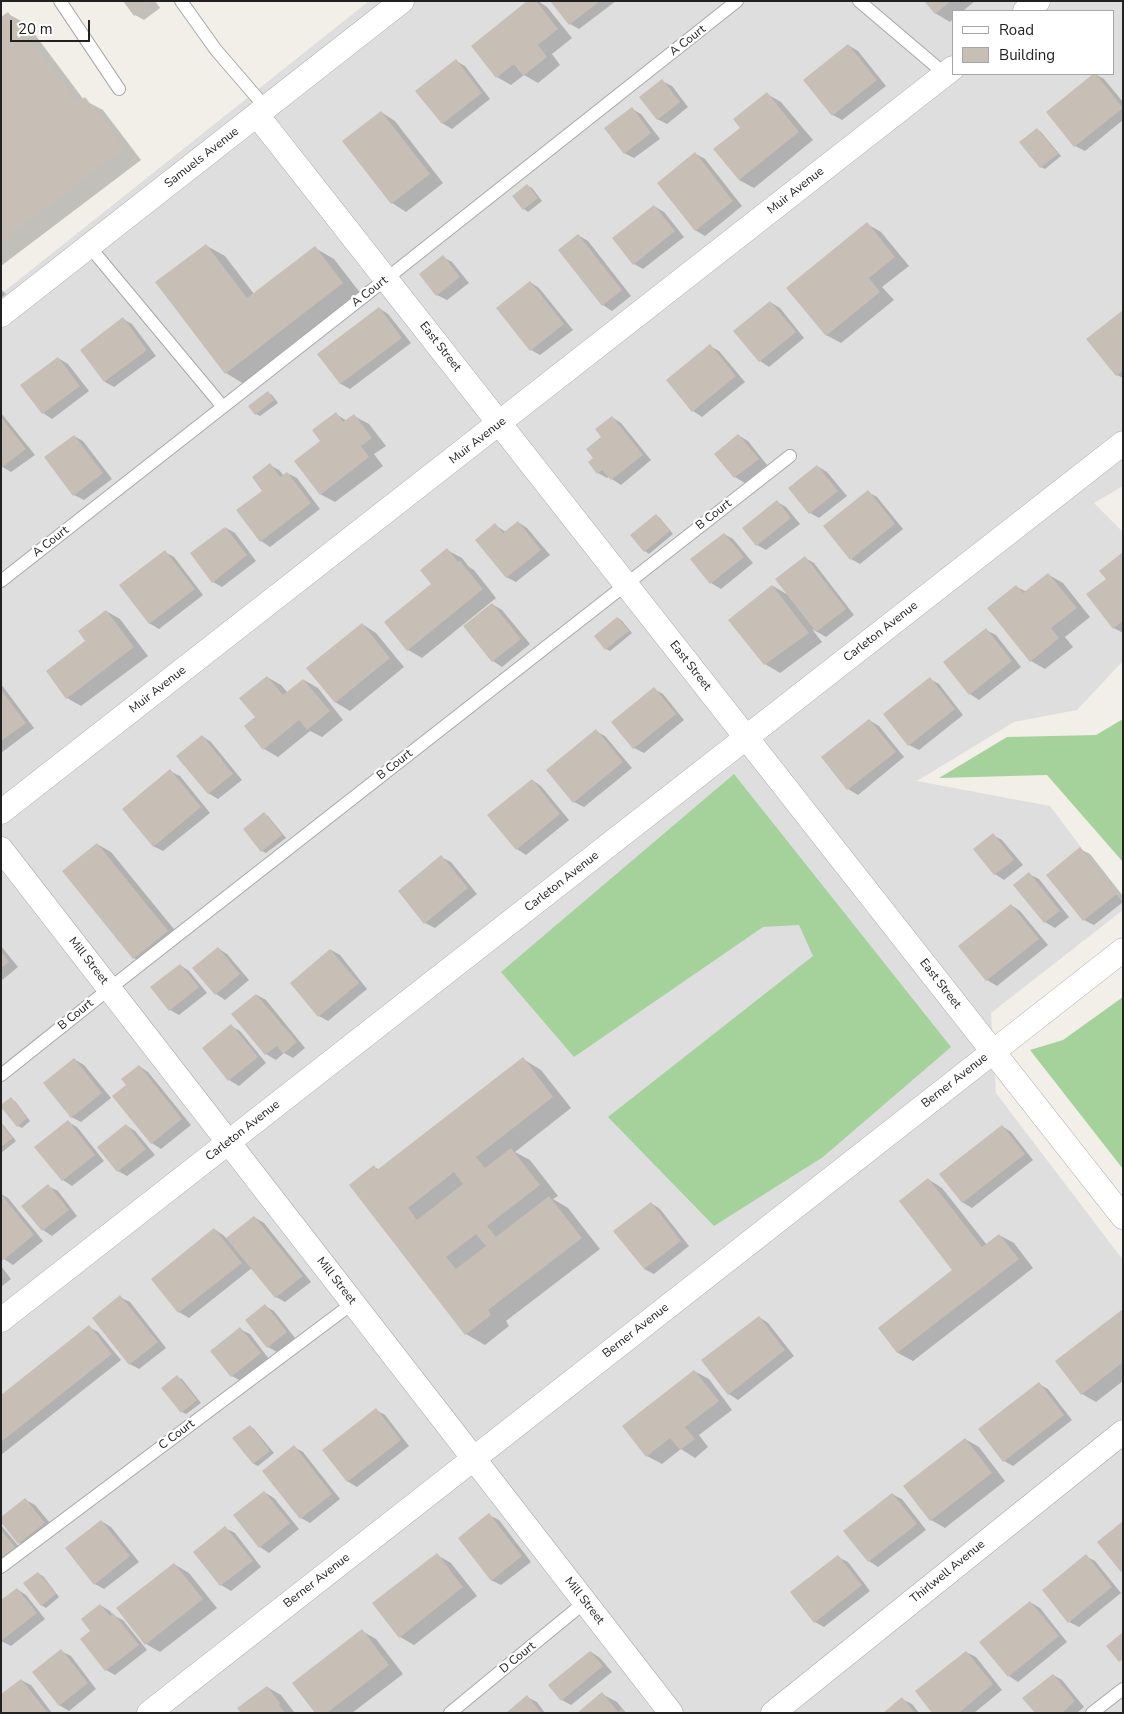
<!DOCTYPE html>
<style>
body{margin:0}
#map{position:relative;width:1124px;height:1714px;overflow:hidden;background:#f2efe8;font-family:"Nunito Sans",sans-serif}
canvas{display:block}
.frame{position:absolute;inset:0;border:2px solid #212121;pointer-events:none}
.legend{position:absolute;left:952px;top:10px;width:162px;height:65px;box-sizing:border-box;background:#fff;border:1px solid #a6a6a6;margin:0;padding:6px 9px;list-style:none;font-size:15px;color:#212121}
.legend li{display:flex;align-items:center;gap:10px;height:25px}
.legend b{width:25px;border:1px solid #a6a6a6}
.scale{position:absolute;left:10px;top:20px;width:80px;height:22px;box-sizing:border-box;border:2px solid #212121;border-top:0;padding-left:6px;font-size:15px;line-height:18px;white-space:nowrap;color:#212121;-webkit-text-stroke:4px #fff;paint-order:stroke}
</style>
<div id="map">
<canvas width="1124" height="1714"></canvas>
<div class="frame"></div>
<ul class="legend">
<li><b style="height:6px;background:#fff"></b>Road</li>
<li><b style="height:14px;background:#c7bfb6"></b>Building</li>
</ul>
<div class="scale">20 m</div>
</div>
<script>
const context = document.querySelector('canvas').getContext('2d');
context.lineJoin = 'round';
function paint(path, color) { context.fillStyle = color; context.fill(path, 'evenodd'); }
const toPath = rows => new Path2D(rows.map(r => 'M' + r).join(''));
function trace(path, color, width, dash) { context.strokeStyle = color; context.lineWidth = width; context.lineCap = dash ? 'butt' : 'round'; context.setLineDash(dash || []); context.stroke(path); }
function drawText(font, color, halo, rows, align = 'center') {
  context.font = font + ' "Nunito Sans",sans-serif'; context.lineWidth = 4.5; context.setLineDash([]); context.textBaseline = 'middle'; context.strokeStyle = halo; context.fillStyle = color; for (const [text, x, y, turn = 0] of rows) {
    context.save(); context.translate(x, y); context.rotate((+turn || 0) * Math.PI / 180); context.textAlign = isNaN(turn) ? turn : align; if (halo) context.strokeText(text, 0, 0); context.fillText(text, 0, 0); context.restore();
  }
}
paint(toPath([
 [369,1,1123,1,1123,486,1094,503,1123,532,1123,661,1077,710,1014,722,917,781,1050,806,1123,903,1123,910,991,1013,996,1093,1123,1260,1123,1713,1,1713,1,294],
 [953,11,1113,11,1113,74,953,74]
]), '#dfdede');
paint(toPath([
 [1123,719,1123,862,1047,775,939,778,1007,737,1096,735],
 [734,774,951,1047,823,1157,714,1226,608,1117,813,956,799,925,763,927,574,1057,501,972],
 [1123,997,1123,1169,1030,1050,1063,1040]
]), '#a5d29b');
paint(toPath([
 [124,1,155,1,160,8,144,20,135,15],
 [529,1,538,1,547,7,572,38,552,54,560,65,538,83,524,75,511,85,497,77],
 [552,1,616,1,579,29,570,24],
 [926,1,975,1,963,11,953,11,953,19,950,22,935,13],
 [8,14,27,24,84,100,103,110,141,160,1,266,1,19],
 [848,45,858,51,886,86,842,120,833,115],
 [456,61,465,66,490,99,452,129,442,123],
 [1095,74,1104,79,1123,102,1123,120,1085,151,1075,146,1048,112],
 [662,81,672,86,688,107,667,124,657,119],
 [767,94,781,102,813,140,754,188,739,180,742,128],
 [632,109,641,114,660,139,634,158,624,153],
 [381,112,395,121,443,183,406,212,392,203,344,142],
 [1037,129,1041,132,1061,156,1045,169,1041,167],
 [696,154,705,159,742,206,705,236,695,230],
 [528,186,532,188,542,201,528,212,524,209],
 [654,206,664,212,684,237,643,269,634,264],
 [867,224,881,232,909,266,882,287,894,300,841,343,826,335],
 [578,235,588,241,631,296,612,311,603,305],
 [207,246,225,256,254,294,315,248,334,259,361,294,244,384,226,373],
 [443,257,452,262,469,283,447,300,437,295],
 [530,282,539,288,573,330,540,355,531,350],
 [1,289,6,294,1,298],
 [770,302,780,308,804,338,769,367,760,361],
 [379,308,388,314,411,343,350,389,341,384,319,354],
 [1123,312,1123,378,1117,375],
 [123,319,132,324,156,356,114,387,105,382],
 [710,346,719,351,745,382,702,417,693,411],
 [58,358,68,364,89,391,52,419,43,413,22,386],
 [268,393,272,395,278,403,260,416,256,414],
 [1,413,35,455,11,472,1,466],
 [336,414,347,421,354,416,369,424,386,446,374,454,383,466,335,502,320,494,322,442],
 [612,417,621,423,651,460,621,485,609,477,607,478,598,473,594,458],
 [738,435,748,441,767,465,745,483,735,477,716,454],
 [74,436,83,441,112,479,84,500,74,495],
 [270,465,279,470,284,476,287,473,297,478,320,509,270,547,261,541,264,491],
 [817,466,827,472,847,496,819,518,810,513],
 [868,492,877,497,903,529,860,564,851,559],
 [777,502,786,507,800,524,766,550,757,545],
 [656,515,660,518,673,534,649,554,645,551,632,535],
 [518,522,527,528,550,555,516,582,506,577,495,525,506,532],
 [226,528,235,533,256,561,222,587,213,582],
 [724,534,733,539,753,563,721,589,711,583,692,560],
 [447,550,462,558,469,567,474,570,496,598,422,658,408,650],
 [165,552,174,557,203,595,159,629,149,623],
 [1123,553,1123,633,1114,628,1107,579],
 [805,558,814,563,854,615,826,637,812,629,822,642,780,673,765,664,730,620,773,586,788,595],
 [1049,575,1063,583,1090,617,1065,637,1073,647,1045,669,1031,661,1017,587,1027,592],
 [492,604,502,610,530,644,502,667,493,661,465,627],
 [106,611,120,619,148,656,81,706,67,698,87,641],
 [618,618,622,621,632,633,610,651,606,649],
 [362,624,376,633,404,667,350,711,335,702],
 [986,630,996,635,1021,667,979,700,970,694,945,663],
 [267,677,281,685,288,693,304,680,318,688,343,720,322,737,310,731,278,757,264,749,257,717],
 [930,679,939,684,963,715,919,750,909,745],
 [1,684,34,728,1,753],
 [654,689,663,694,684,720,644,753,634,748,613,722],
 [869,720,879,726,904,757,858,795,848,789,823,758],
 [596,731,605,736,632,768,584,807,574,802],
 [202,736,211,742,242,780,218,799,208,793],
 [170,771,180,776,210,813,163,851,153,846],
 [532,780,541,786,569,820,526,855,517,849,489,815],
 [264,814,268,816,286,838,266,853,262,851],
 [993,835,1002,840,1023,865,1004,880,995,874,975,849],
 [97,844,111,852,182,939,148,966,134,958],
 [1080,849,1090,854,1123,896,1123,902,1094,925,1084,920],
 [441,857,451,862,477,894,435,928,425,923,400,891],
 [1029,874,1039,879,1069,917,1055,928,1045,922,1015,885],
 [1011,905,1020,911,1048,945,997,986,987,980,960,946],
 [1,946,18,967,1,981],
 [218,948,227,954,249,980,225,1000,216,994],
 [331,950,340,955,367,989,328,1021,319,1016],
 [180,965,189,971,207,993,179,1015,170,1010],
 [257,995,266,1000,305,1048,293,1058,284,1053,276,1060,266,1054,233,1014],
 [231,1026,240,1031,266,1063,239,1086,229,1080,203,1048],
 [74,1059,84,1065,111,1098,81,1122,71,1117],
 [523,1059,541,1070,571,1108,515,1152,530,1160,558,1196,553,1199,568,1208,600,1249,506,1321,509,1326,485,1345,466,1334,374,1167,380,1170],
 [139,1066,148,1072,191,1125,161,1149,152,1143,128,1085],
 [11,1099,15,1101,30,1121,22,1128,18,1126],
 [1,1122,16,1141,1,1153],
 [68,1122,77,1127,104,1161,72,1186,63,1180,36,1147],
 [126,1125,135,1131,155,1155,127,1176,118,1171],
 [1002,1126,1011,1132,1033,1160,972,1208,962,1202],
 [928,1179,942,1188,987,1245,999,1235,1014,1243,1033,1268,913,1361,898,1353,879,1328,954,1270],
 [48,1186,58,1191,77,1216,52,1236,43,1230],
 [1,1194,8,1198,43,1241,13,1265,1,1257],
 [651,1203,660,1209,689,1246,654,1274,644,1269],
 [254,1217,264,1223,311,1282,285,1302,276,1297,252,1268,189,1318,179,1312,153,1279,214,1229,223,1235,227,1239],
 [1,1266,11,1279,1,1287],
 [120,1297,130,1302,166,1348,139,1369,130,1364],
 [265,1306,274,1311,295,1338,277,1352,268,1347],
 [1123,1310,1123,1381,1096,1402,1082,1394],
 [759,1317,768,1323,794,1356,738,1400,729,1394],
 [89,1327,98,1332,121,1360,1,1455,1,1397],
 [240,1329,250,1334,269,1359,241,1381,232,1376],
 [694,1371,709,1379,732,1410,699,1435,708,1447,695,1458,681,1449,662,1464,647,1456,624,1426],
 [177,1377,182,1379,201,1403,186,1414,182,1412],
 [1039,1384,1048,1389,1072,1420,1013,1466,1004,1461],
 [376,1410,385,1415,409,1446,357,1487,347,1481],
 [250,1426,254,1429,274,1453,258,1466,254,1464,234,1438],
 [965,1439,979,1447,1005,1481,945,1528,931,1520],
 [294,1447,303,1452,340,1499,310,1523,301,1518],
 [264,1492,274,1498,299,1529,269,1553,260,1547,235,1515],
 [892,1494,902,1499,926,1530,878,1567,869,1561],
 [26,1500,35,1505,54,1528,29,1548,19,1543],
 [489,1515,499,1520,531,1562,501,1585,491,1580],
 [101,1521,111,1527,139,1562,104,1589,95,1584],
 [1,1525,24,1553,1,1571],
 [225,1528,235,1533,261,1567,231,1591,221,1585,195,1552],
 [437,1555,451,1563,477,1596,414,1645,400,1637],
 [1086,1556,1095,1561,1121,1593,1079,1627,1069,1622],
 [838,1557,848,1562,870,1591,824,1627,815,1622],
 [174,1564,189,1573,217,1608,160,1652,146,1644],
 [38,1574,43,1576,59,1597,46,1608,41,1605],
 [17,1589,26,1595,45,1619,11,1646,1,1641],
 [1030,1602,1040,1608,1067,1642,1018,1682,1009,1676],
 [100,1605,110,1611,113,1615,123,1620,147,1650,115,1675,106,1670],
 [362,1631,376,1639,403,1674,352,1713,316,1713],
 [61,1651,71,1656,96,1689,69,1711,59,1705],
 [591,1652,600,1658,612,1672,571,1705,562,1700],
 [966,1652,976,1657,1002,1690,974,1713,934,1713],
 [1053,1675,1062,1680,1084,1707,1077,1713,1036,1713],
 [21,1680,31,1685,52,1713,1,1713],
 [267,1687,281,1695,294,1712,243,1713],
 [602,1694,617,1702,626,1713,579,1713],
 [527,1697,537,1702,545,1713,508,1713],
 [902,1699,912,1704,919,1713,885,1713]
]), '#0003');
paint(toPath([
 [123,1,150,1,151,2,134,16],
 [527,1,536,1,558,29,538,45,547,57,523,76,514,64,496,78,471,46],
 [550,1,600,1,569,25],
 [924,1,951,1,935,14],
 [8,12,77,103,85,97,124,148,1,241,1,17],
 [848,44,877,80,832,116,803,80],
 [456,59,482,93,442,124,415,91],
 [1093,74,1096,74,1123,108,1074,147,1046,112],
 [662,79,680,102,657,120,639,97],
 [767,92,799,132,739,180,713,149,740,128,733,119],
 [632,107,651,133,624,154,604,128],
 [381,111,430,174,391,204,342,141],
 [1037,128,1058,154,1040,168,1019,142],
 [695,152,733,201,695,231,657,183],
 [527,184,538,198,523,210,512,196],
 [654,205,675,231,633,265,612,238],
 [867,222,895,257,869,278,880,292,826,336,786,288],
 [578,234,622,290,602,306,558,250],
 [206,244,247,298,315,246,343,283,225,374,155,282],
 [443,255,460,277,436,296,419,274],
 [530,281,564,324,530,351,496,308],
 [770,301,796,332,759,362,733,331],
 [379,307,402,338,340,384,317,354],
 [1123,310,1123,371,1116,376,1086,339],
 [123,317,147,350,104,382,80,350],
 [710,344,736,376,692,412,666,380],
 [58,357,80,386,42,414,20,385],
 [268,391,274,400,255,415,248,406],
 [336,412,343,422,354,414,372,438,361,446,369,457,320,495,294,461,320,441,312,430],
 [612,416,643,455,611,480,602,470,597,474,588,462,593,458,586,449,601,437,595,429],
 [1,417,26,449,1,468],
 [738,434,759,459,734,478,714,454],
 [74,435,103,473,73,496,44,457],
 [270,463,280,477,287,472,311,503,260,542,236,510,262,491,252,477],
 [817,465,838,491,809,514,788,488],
 [868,490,895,524,850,560,823,526],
 [777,500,791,518,756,546,742,528],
 [656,514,670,531,644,552,630,535],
 [518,521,541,550,506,578,475,540,495,523,503,533],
 [225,527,247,555,212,583,190,553],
 [724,533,744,557,710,584,690,559],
 [447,548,458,562,460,561,483,589,407,651,384,622,431,584,420,570],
 [165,550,195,589,149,624,119,585],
 [1123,552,1123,621,1113,629,1086,594,1106,579,1099,571],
 [805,556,846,609,816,632,775,579],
 [1048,573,1077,608,1051,628,1059,638,1030,662,987,608,1016,585,1023,593],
 [772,585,809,633,764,665,728,620],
 [492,603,521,639,492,662,463,626],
 [106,610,134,647,66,699,46,671,85,641,78,631],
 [617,617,629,631,605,650,594,636],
 [362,623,390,658,335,703,306,668],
 [986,628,1012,661,969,695,943,662],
 [267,676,283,695,303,679,330,711,307,730,299,720,263,750,244,726,255,717,239,698],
 [930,677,955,709,908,746,883,714],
 [654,687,676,714,633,749,611,722],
 [1,690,26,723,1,741],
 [869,719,896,752,847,790,821,757],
 [596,729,623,762,573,803,546,770],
 [202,735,233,774,208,794,176,756],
 [170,769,201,807,153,847,122,809],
 [532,779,560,814,516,850,487,815],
 [264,812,282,835,261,852,243,829],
 [993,833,1014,860,994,875,973,849],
 [97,843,168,931,133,959,62,871],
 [1080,847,1117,894,1083,921,1046,875],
 [441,855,468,888,424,924,398,891],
 [1029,872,1060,911,1044,923,1013,885],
 [1011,904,1039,939,986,981,958,946],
 [218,947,240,974,215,995,192,968],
 [330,949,359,983,318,1017,290,983],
 [1,951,9,962,1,968],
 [180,964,199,987,169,1011,150,987],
 [256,994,297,1042,283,1054,277,1046,265,1055,231,1014],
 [231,1024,258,1057,228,1081,202,1048],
 [523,1057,553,1097,476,1157,485,1168,511,1148,540,1185,487,1226,496,1237,549,1196,582,1238,488,1310,491,1315,465,1335,349,1185,374,1165,377,1170],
 [454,1172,463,1184,417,1220,408,1208],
 [476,1234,486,1246,456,1269,446,1257],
 [74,1058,102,1093,71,1118,43,1083],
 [139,1065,182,1119,151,1144,112,1096,126,1085,121,1079],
 [11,1097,27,1118,17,1127,1,1107,1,1105],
 [68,1120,95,1155,62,1181,34,1147],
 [1,1124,13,1138,1,1147],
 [126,1124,146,1149,117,1172,97,1147],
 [1002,1125,1025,1154,962,1203,939,1174],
 [928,1178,982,1247,999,1234,1019,1259,897,1353,878,1328,952,1270,899,1201],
 [48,1184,69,1210,42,1231,21,1206],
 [1,1194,34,1235,2,1261,1,1259],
 [651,1202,681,1241,644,1269,613,1231],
 [254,1216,303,1276,275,1298,226,1238],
 [214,1228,242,1263,178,1313,151,1279],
 [120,1295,158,1342,129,1365,92,1318],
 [265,1304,287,1332,267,1348,245,1320],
 [1123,1309,1123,1362,1081,1395,1055,1361],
 [759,1316,785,1350,728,1395,701,1360],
 [89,1325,112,1354,1,1442,1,1395],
 [240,1327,261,1353,231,1377,210,1351],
 [694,1370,719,1401,685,1427,695,1439,680,1450,670,1438,646,1457,622,1426],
 [177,1375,197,1400,181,1413,161,1388],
 [1039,1382,1064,1415,1003,1462,978,1429],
 [376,1408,401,1440,347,1482,322,1450],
 [250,1425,270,1451,253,1464,232,1438],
 [965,1438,992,1473,930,1521,903,1486],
 [294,1445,332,1494,300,1519,262,1471],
 [264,1491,290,1523,259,1548,233,1515],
 [892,1493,917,1524,868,1562,843,1531],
 [25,1498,45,1523,18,1544,1,1522,1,1517],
 [489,1513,522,1556,491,1581,458,1538],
 [101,1520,130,1556,94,1585,65,1548],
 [1123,1521,1123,1571,1121,1572,1097,1542],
 [225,1526,253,1561,220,1586,193,1552],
 [1,1530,15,1547,1,1558],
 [437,1553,463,1587,399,1638,372,1603],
 [1086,1554,1112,1587,1068,1623,1042,1590],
 [838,1555,862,1585,814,1623,790,1592],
 [174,1563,203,1599,145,1645,116,1608],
 [38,1572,56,1594,41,1606,23,1583],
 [17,1588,37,1613,1,1641,1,1600],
 [1030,1601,1059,1636,1008,1677,979,1642],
 [100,1604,110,1616,113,1613,139,1645,105,1671,80,1639,90,1631,81,1619],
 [362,1629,389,1665,327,1713,315,1713,292,1683],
 [1123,1632,1123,1659,1119,1662,1106,1646],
 [61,1649,88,1683,59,1706,32,1672],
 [590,1651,603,1666,561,1701,548,1685],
 [966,1651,993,1684,959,1713,932,1713,915,1691],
 [1053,1674,1075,1701,1062,1713,1035,1713,1022,1698],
 [21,1679,48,1713,1,1713,1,1694],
 [267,1686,280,1703,279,1705,285,1713,241,1713,237,1708],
 [602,1692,618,1712,622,1709,625,1713,577,1713],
 [527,1695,541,1713,506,1713],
 [902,1697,915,1713,883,1713]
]), '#c7bfb6');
const lane = toPath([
 [60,1,119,89],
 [181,1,216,50,266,108],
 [859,1,945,74],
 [89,246,223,407],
 [1,581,386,279,737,1],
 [1,1075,109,989,790,456],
 [1,1567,353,1303],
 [450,1713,585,1602],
 [1092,1713,1123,1689]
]);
const street = toPath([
 [1025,11,1038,1],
 [257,115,1123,1217],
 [1,315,402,1],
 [1,812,953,68],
 [1,849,671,1713],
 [1,1320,1123,443],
 [149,1713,1123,950],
 [773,1713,1123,1432]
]);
trace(lane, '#a8a8a8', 14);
trace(street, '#a8a8a8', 25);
trace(lane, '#fff', 12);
trace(street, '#fff', 24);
drawText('12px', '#212121', '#fff', [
 ["A Court",688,41,-38],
 ["Samuels Avenue",202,158,-38],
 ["Muir Avenue",796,191,-38],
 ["A Court",370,292,-38],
 ["East Street",440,347,52],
 ["Muir Avenue",478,441,-38],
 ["B Court",714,515,-38],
 ["A Court",51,542,-38],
 ["Carleton Avenue",881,632,-38],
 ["East Street",690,666,52],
 ["Muir Avenue",158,690,-38],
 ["B Court",395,765,-38],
 ["Carleton Avenue",562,882,-38],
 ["Mill Street",88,961,52],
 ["East Street",940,984,52],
 ["B Court",76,1015,-39],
 ["Berner Avenue",955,1081,-38],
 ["Carleton Avenue",243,1131,-38],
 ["Mill Street",336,1281,52],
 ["Berner Avenue",636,1331,-38],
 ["C Court",177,1435,-37],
 ["Thirlwell Avenue",948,1572,-39],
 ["Berner Avenue",317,1581,-38],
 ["Mill Street",584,1601,52],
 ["D Court",518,1658,-39]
]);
</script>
